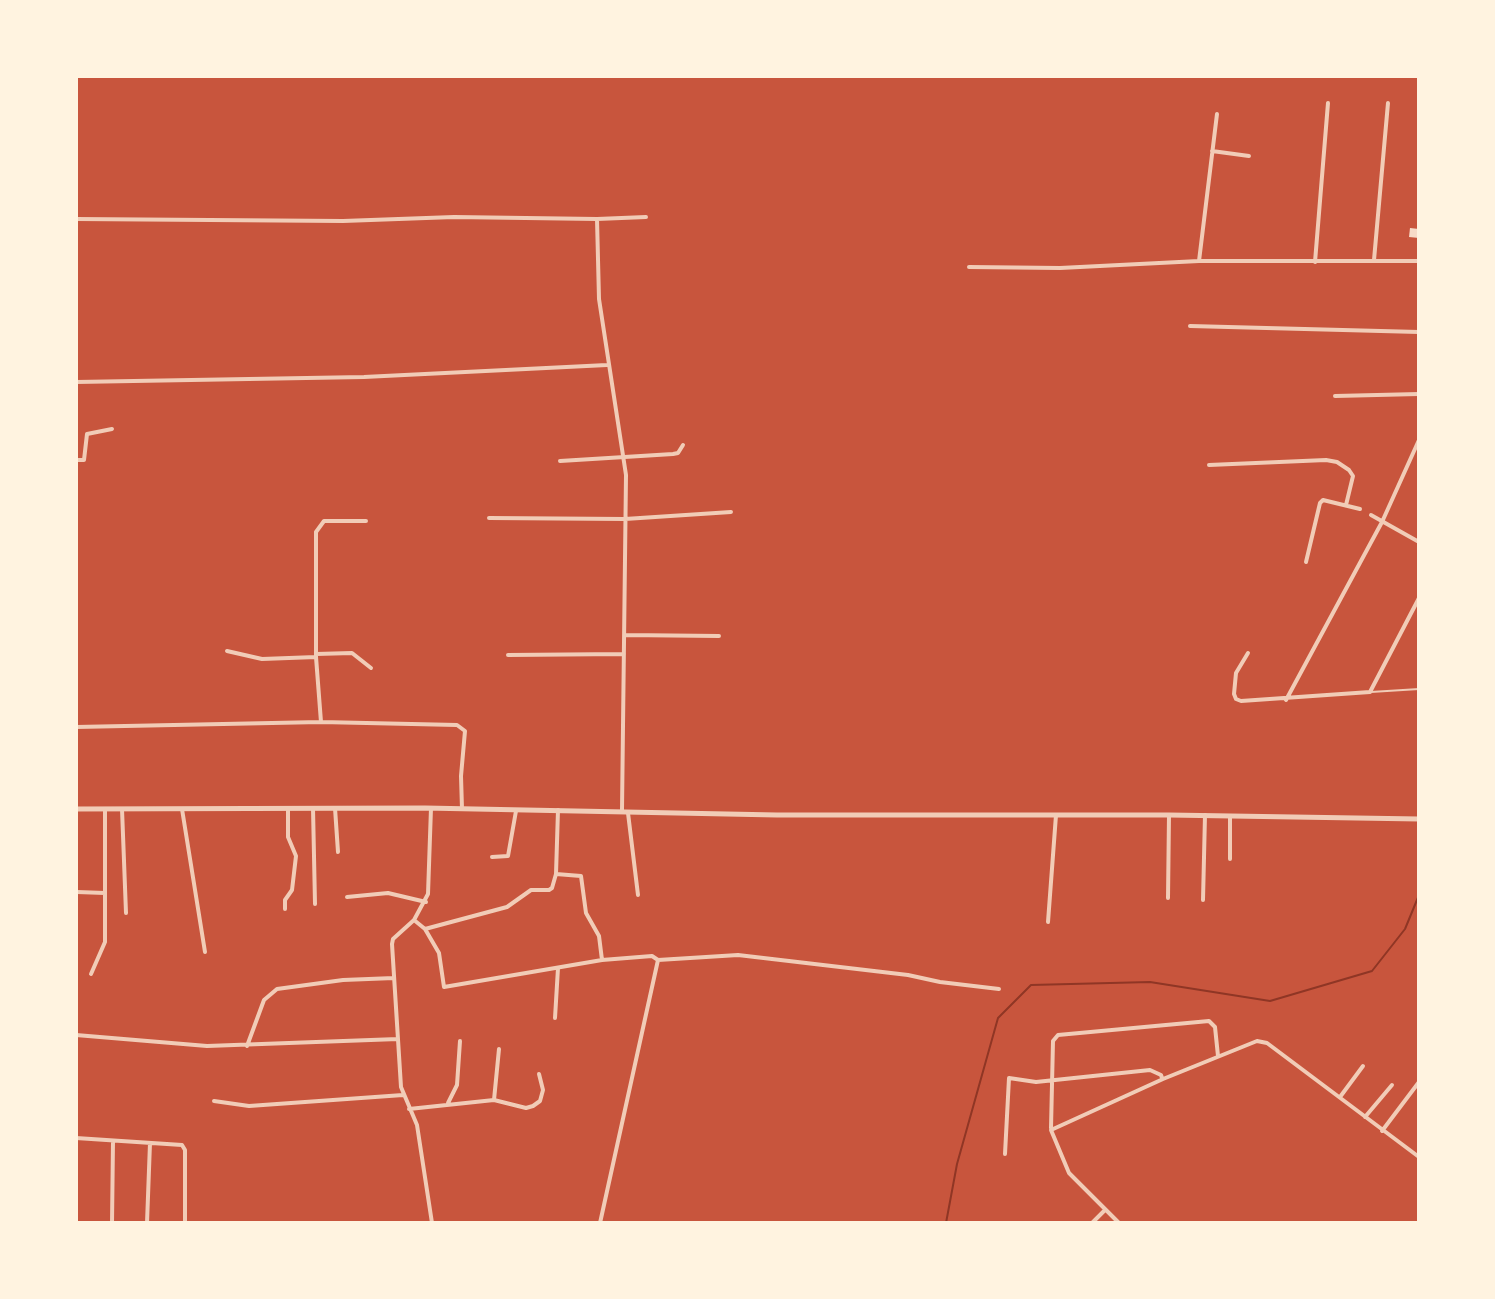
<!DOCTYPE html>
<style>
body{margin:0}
#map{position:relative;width:1495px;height:1299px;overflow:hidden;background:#c8553d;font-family:Quicksand,sans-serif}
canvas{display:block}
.frame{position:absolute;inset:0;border:78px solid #fff3e0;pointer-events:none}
</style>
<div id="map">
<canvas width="1495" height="1299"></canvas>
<div class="frame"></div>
</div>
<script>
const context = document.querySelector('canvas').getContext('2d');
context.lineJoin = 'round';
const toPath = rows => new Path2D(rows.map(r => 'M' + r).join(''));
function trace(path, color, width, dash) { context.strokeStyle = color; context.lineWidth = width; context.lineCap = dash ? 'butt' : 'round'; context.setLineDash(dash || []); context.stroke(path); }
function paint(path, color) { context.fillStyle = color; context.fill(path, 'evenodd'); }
trace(toPath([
 [946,1223,957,1164,998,1018,1031,985,1150,982,1270,1001,1372,971,1405,929,1419,895]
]), '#8f3625', 2);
paint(toPath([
 [1410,228,1419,229,1419,238,1409,237]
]), '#f7dbc8');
trace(toPath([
 [1371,692,1419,689]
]), '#f1ccb7', 2);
trace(toPath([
 [1212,151,1249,156],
 [76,219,343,221,454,217,597,219,599,299,626,475,622,810],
 [597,219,646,217],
 [1374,260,1388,103],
 [1199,261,1217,114],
 [1315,262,1328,103],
 [969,267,1060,268,1199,261,1419,261],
 [1190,326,1419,332],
 [76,382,364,377,607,365],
 [1335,396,1419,394],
 [76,460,84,460,87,434,112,429],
 [560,461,673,454,678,453,683,445],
 [1209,465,1326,460,1337,462,1349,470,1353,476,1346,505],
 [1371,515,1419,542],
 [489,518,625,519,731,512],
 [1306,562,1320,503,1323,500,1360,509],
 [625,635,719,636],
 [227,651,262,659,316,657,321,722],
 [1248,653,1236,673,1234,694,1236,699,1241,701,1370,692,1419,598],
 [316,654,352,653,371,668],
 [508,655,624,654],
 [316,657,316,532,324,521,366,521],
 [1286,700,1382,522,1419,440],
 [76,727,321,722,457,725,465,731,461,776,462,809],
 [313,808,315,904],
 [335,808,338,852],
 [431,808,428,894,414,920,393,939,392,944,401,1087,417,1125,432,1223],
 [122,809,126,913],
 [182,809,205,952],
 [558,810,556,874,581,876,586,913,599,936,602,960],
 [628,813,638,895],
 [1230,816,1230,859],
 [492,857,508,856,516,811],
 [556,874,552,888,549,890,531,890,507,907,425,929,439,953,444,987,602,960,652,956,658,960,600,1223],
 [77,892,105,893],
 [347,897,388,893,426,902],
 [1168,898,1169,815],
 [1203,900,1205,815],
 [285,909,285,900,292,890,296,856,288,837,288,808],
 [414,920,425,929],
 [1048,922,1056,815],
 [658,960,738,955,908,975,940,982,999,989],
 [91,974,105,942,105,809],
 [555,1018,558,968],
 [76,1035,207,1046,398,1039],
 [247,1046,264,1000,277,989,343,980,394,978],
 [1340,1097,1363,1066],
 [494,1100,526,1108,533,1106,540,1101,543,1090,539,1074],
 [214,1101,249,1106,403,1095],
 [448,1103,457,1085,460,1041],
 [409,1109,494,1100,499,1049],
 [1365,1117,1392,1085],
 [1051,1128,1053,1041,1058,1035,1209,1021,1215,1027,1218,1056],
 [1382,1131,1419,1082],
 [76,1138,182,1145,185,1150,185,1223],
 [1005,1154,1009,1078,1036,1082,1150,1070,1161,1075,1162,1078],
 [112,1223,113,1141],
 [147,1223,150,1143],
 [1092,1223,1105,1210],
 [1119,1223,1069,1173,1051,1130,1163,1079,1257,1041,1267,1043,1419,1157]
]), '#f1ccb7', 4);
trace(toPath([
 [76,809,425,808,777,815,1169,815,1419,819]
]), '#f1ccb7', 5);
</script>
